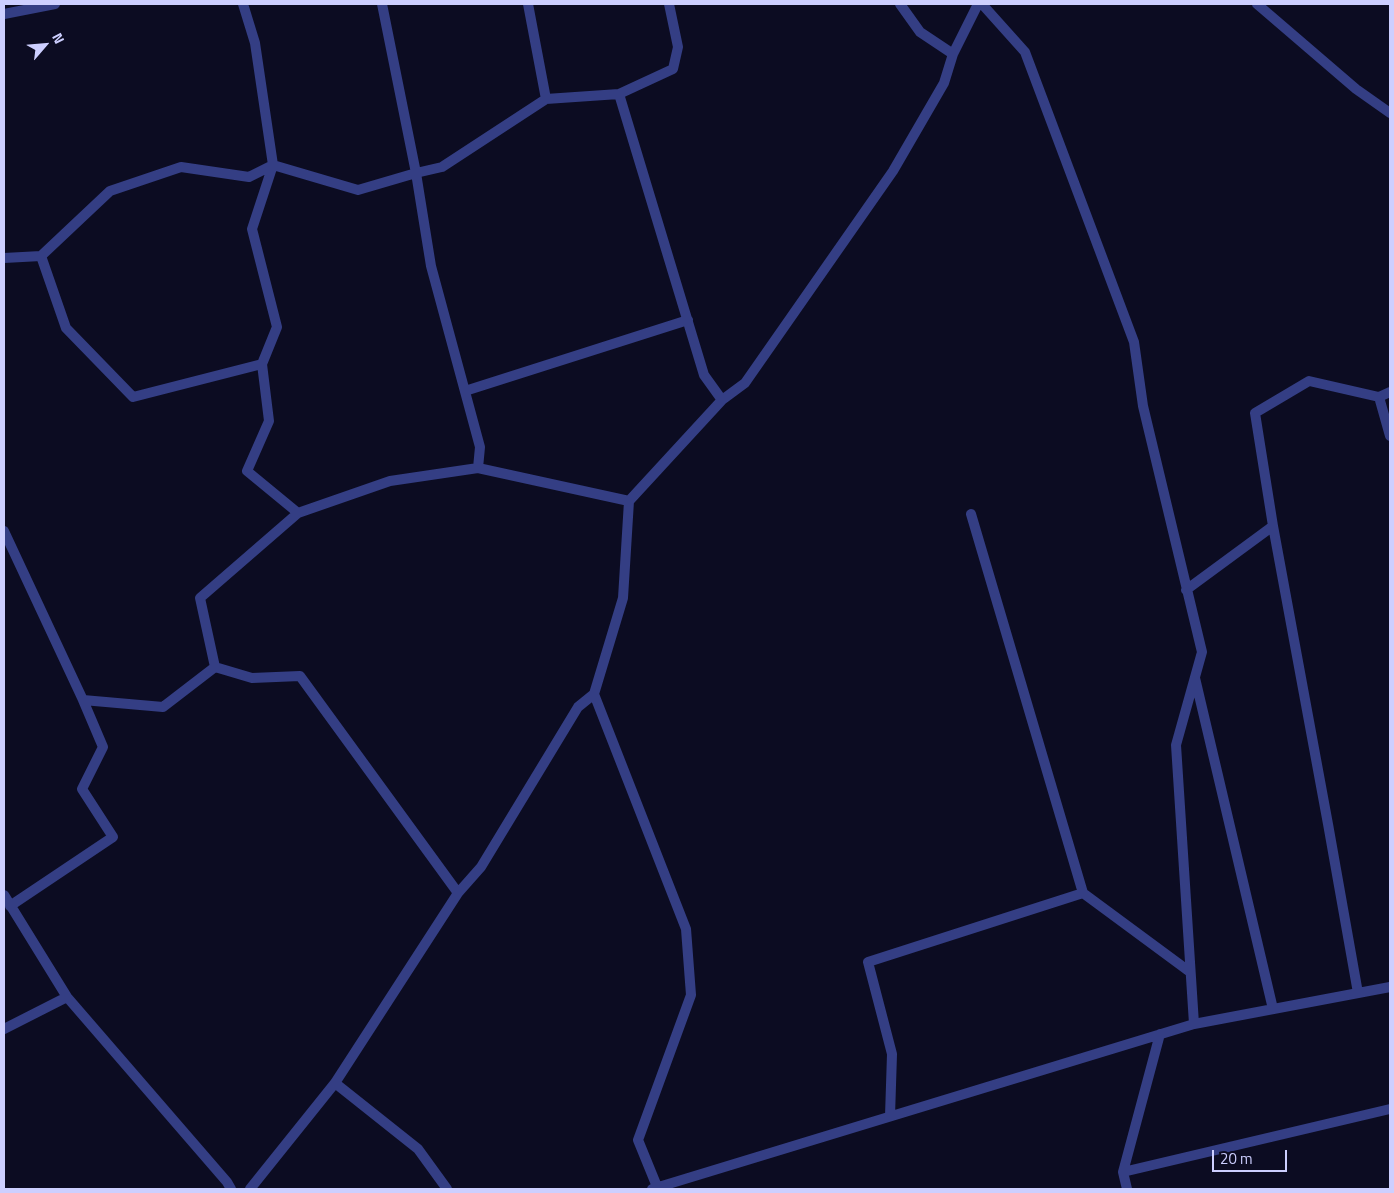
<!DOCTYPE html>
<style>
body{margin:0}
#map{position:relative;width:1394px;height:1193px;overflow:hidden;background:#0c0c22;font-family:"Titillium Web",sans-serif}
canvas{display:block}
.frame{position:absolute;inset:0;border:5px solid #cdcfff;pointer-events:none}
.north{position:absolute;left:20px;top:20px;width:50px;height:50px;-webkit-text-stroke:4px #0c0c22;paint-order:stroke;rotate:63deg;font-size:14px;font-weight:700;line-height:20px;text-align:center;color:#cdcfff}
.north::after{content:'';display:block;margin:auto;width:18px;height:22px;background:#cdcfff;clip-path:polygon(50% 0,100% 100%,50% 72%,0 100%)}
.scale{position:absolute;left:1212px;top:1150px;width:75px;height:22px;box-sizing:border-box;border:2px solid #cdcfff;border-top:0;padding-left:6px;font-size:15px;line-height:18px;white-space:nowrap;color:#cdcfff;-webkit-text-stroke:4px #0c0c22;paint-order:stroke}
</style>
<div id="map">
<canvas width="1394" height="1193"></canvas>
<div class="frame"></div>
<div class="north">N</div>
<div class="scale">20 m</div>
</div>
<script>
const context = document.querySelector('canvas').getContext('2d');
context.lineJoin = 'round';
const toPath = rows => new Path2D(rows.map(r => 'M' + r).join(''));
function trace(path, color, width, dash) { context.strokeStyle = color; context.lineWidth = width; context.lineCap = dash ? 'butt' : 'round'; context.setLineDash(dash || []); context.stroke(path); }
trace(toPath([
 [243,4,255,43,273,165,252,229,277,327,262,364,269,421,247,471,298,513],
 [382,4,416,173,431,266,480,447,478,468],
 [528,4,546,99],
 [900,4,920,32,953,54],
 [982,4,1025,52,1134,342,1143,406,1202,652,1176,745,1194,1024],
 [1257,4,1356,89,1390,113],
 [4,14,55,4],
 [619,94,704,375,722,400],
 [41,256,66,328,133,397,262,364],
 [4,258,41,256,110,191,181,167,249,177,273,165,358,190,416,173,442,167,546,99,619,94,673,69,678,47,669,4],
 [465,391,688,320],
 [1379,397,1390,436],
 [971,514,1083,893,1190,972],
 [4,531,83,700,163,707,215,667],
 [1186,590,1273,526],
 [1195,678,1273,1009],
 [594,694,686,929,691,995,638,1140,658,1189],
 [458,893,300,676,252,678,215,667,200,598,298,513,390,481,478,468,629,501],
 [4,895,67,997,227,1182,231,1189],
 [10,906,113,837,82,789,103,747,83,700],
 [1358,993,1328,824,1273,526,1255,413,1309,381,1379,397,1390,392],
 [4,1029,67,997],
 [335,1083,418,1149,447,1189],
 [890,1116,892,1054,868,962,1083,893],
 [1123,1172,1390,1109],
 [250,1189,335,1083,458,893,481,867,578,707,594,694,623,598,629,501,722,400,745,383,893,171,944,83,953,54,978,4],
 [652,1189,1194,1024,1390,987],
 [1127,1189,1123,1172,1160,1034]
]), '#343e84', 10);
</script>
